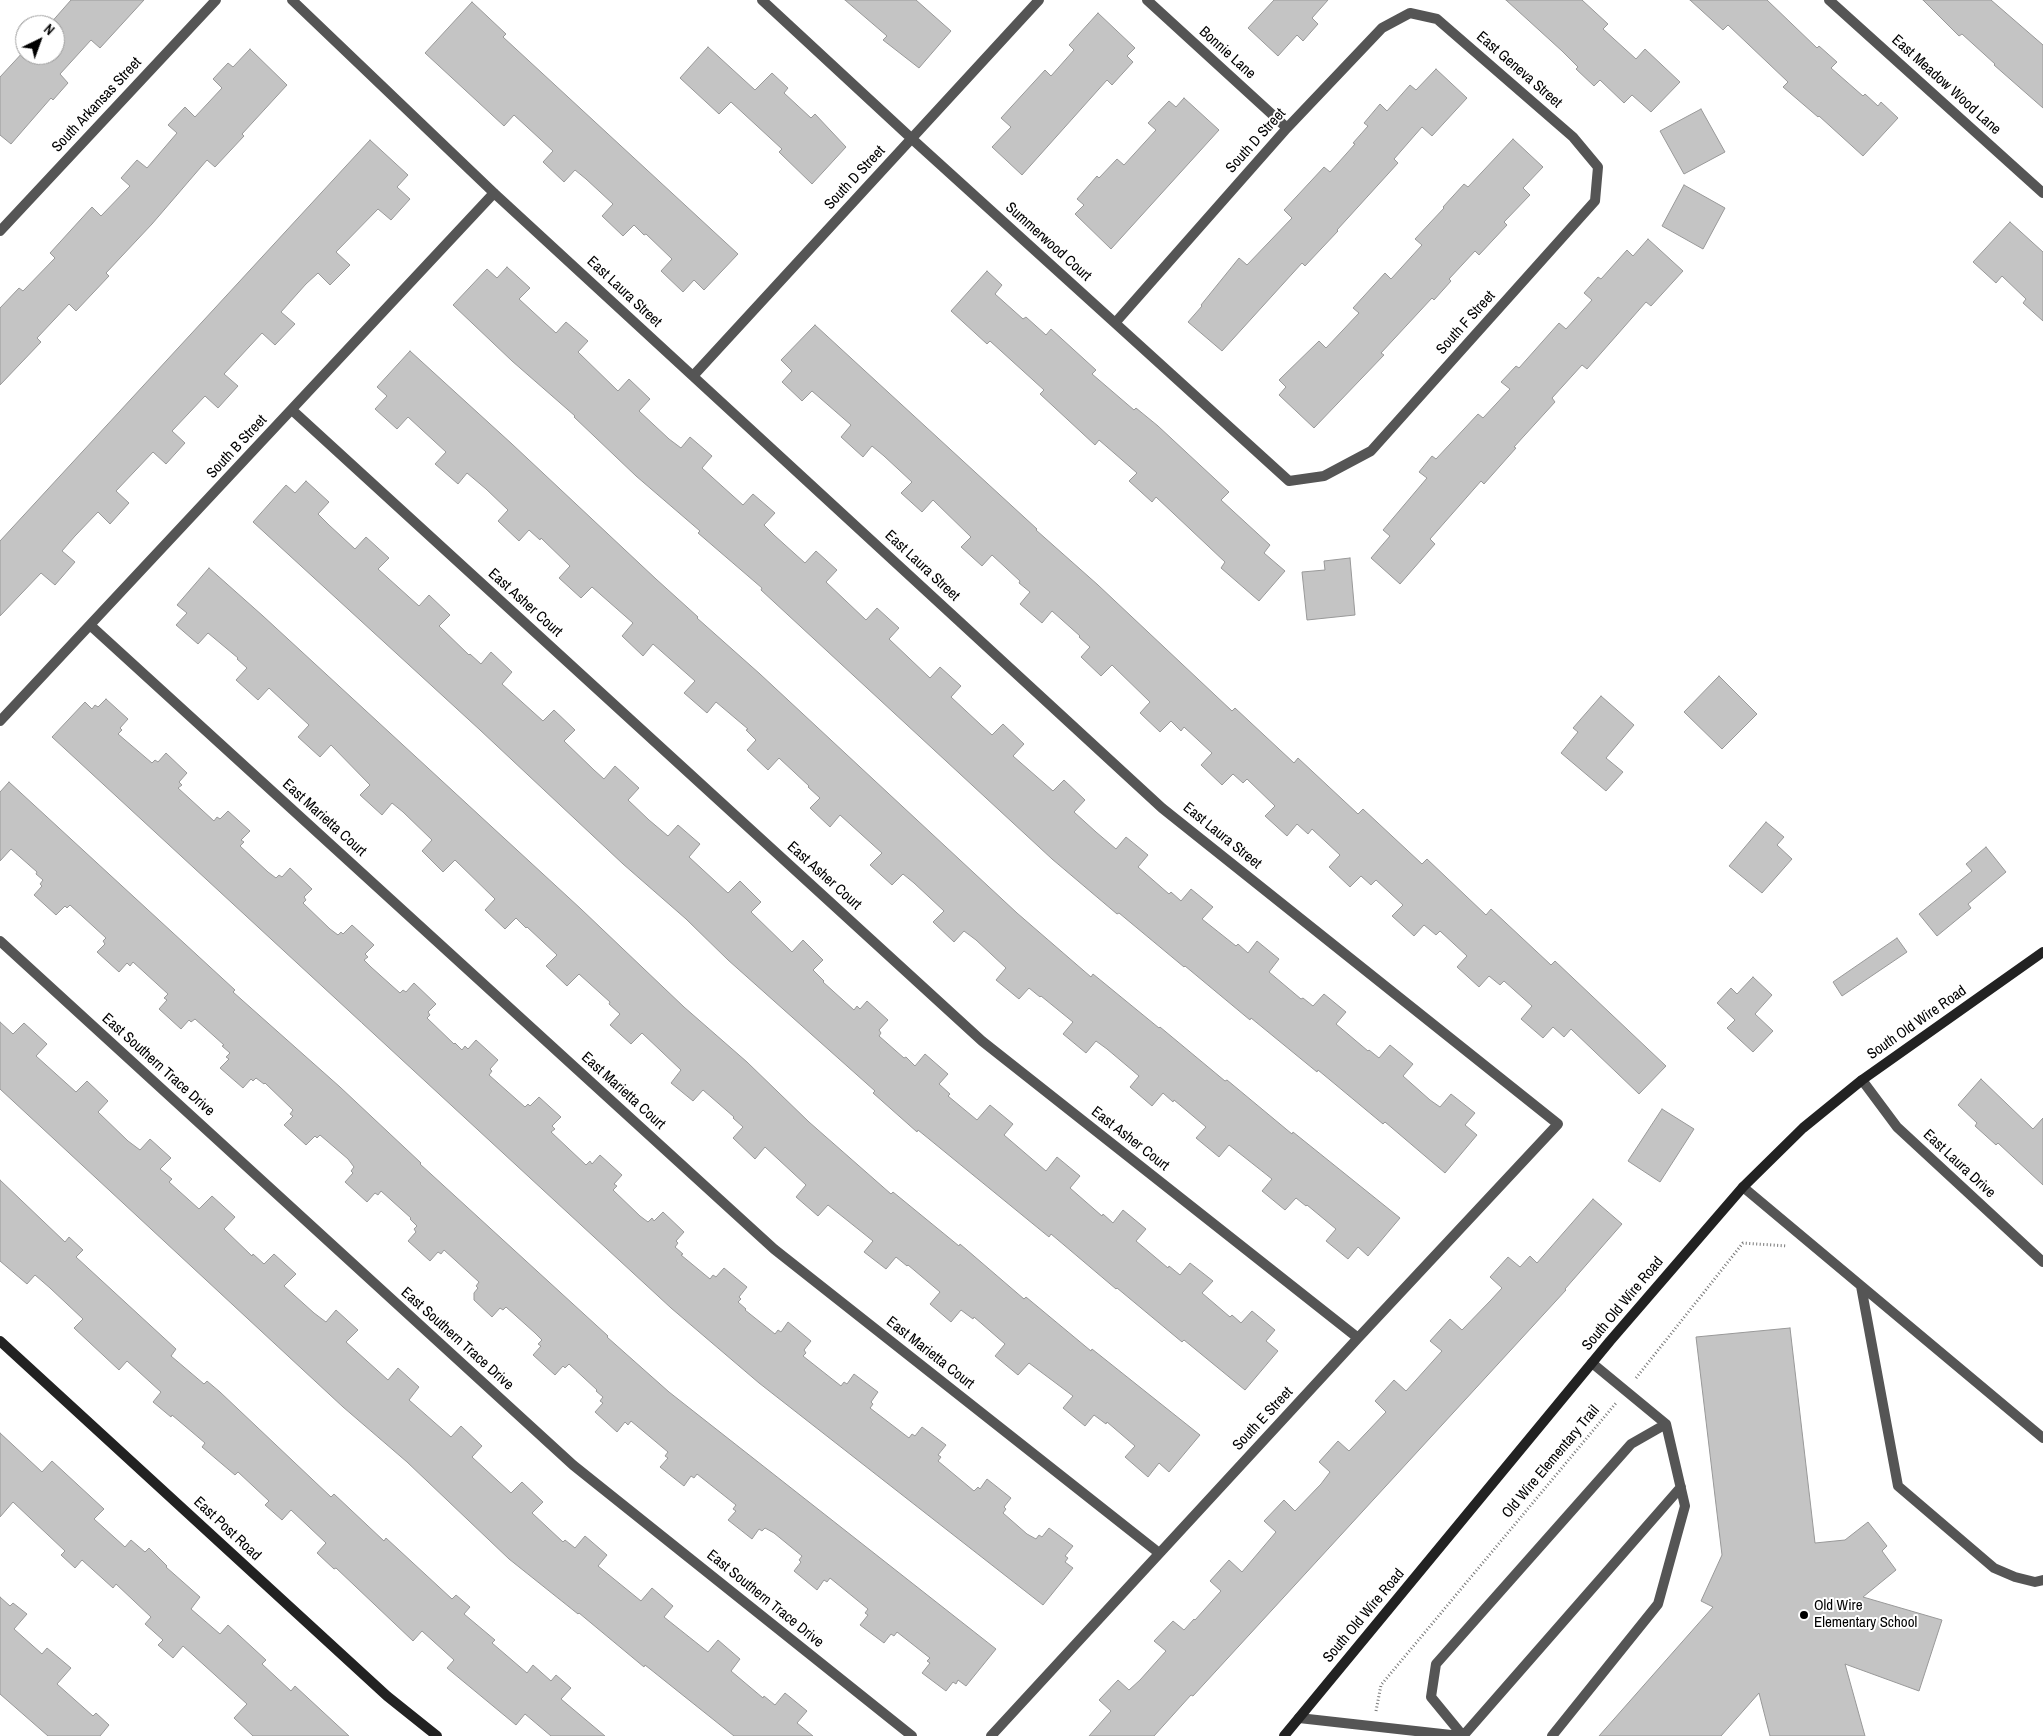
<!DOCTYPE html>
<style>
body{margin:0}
#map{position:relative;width:2043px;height:1736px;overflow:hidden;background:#fff;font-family:"Archivo Narrow",sans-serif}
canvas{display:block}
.north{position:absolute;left:15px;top:15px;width:50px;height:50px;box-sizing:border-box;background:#fff;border:1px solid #999;border-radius:50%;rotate:42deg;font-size:14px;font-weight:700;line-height:20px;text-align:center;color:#000}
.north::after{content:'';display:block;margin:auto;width:18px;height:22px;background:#000;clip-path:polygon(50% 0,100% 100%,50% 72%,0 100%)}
</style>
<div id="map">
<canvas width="2043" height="1736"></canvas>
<div class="north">N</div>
</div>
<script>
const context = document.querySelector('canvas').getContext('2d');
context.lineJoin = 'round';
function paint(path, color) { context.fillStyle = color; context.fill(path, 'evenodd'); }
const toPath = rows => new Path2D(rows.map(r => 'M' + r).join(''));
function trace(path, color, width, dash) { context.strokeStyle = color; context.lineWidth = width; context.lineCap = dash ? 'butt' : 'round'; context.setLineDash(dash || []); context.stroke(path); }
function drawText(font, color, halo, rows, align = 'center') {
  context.font = font + ' "Archivo Narrow",sans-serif'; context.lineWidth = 4; context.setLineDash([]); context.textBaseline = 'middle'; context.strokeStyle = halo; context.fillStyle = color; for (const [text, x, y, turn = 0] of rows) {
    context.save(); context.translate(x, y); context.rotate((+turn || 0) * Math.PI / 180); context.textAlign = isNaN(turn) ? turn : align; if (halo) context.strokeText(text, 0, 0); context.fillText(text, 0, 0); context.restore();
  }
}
const building = toPath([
 [71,0,144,0,100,48,91,40,60,74,68,83,53,100,51,98,11,144,0,135,0,77,25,50,25,55,55,55,55,25,49,25,71,0],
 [845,0,916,0,951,31,919,68,883,40,887,36,845,0],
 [1274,0,1328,0,1312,18,1318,24,1303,41,1297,35,1278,56,1248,28,1274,0],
 [1506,0,1582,0,1608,24,1603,29,1636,59,1645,49,1680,82,1651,112,1632,95,1624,103,1600,80,1594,86,1576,69,1578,67,1562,51,1506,0],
 [1690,0,1767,0,1817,48,1819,46,1837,62,1831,68,1863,96,1865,94,1878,106,1881,102,1898,118,1863,156,1819,116,1818,117,1783,87,1788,82,1728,25,1723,30,1690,0],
 [1923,0,1991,0,2043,45,2043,108,1994,65,1995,64,1962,34,1959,36,1923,0],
 [472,2,506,34,503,37,738,254,704,290,694,280,683,292,661,271,672,259,646,234,644,235,634,225,623,236,602,216,613,204,586,179,575,170,564,182,543,162,553,151,514,115,504,126,425,53,472,2],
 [1098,13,1135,48,1127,56,1133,62,1112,85,1107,80,1022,175,992,147,1011,127,1001,118,1045,70,1051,76,1074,50,1069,45,1098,13],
 [708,47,755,90,772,73,788,88,784,93,811,118,815,114,846,147,812,184,779,152,782,149,731,102,719,114,680,78,708,47],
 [250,49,287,85,242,134,244,136,215,167,207,160,152,224,106,273,109,276,76,311,69,304,37,338,41,342,0,385,0,308,19,288,23,291,55,258,50,253,92,207,101,216,130,186,121,178,137,160,147,168,177,133,168,125,185,107,195,117,222,88,213,79,228,63,233,67,250,49],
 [1436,69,1467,98,1432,136,1422,127,1394,159,1398,163,1337,230,1338,231,1305,266,1302,263,1222,351,1188,322,1202,306,1201,305,1239,258,1247,265,1292,218,1284,210,1324,167,1330,172,1355,144,1353,143,1368,126,1364,123,1380,104,1387,111,1410,85,1416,90,1436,69],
 [1184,98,1219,130,1111,249,1075,214,1084,205,1077,199,1097,176,1099,178,1117,159,1124,165,1156,130,1148,123,1169,101,1176,107,1184,98],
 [1701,109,1725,152,1684,174,1660,131,1701,109],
 [1513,139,1543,167,1523,188,1530,195,1504,222,1507,225,1479,255,1475,251,1449,279,1451,281,1434,300,1432,298,1381,353,1384,355,1314,428,1279,395,1286,387,1279,380,1319,341,1326,348,1359,313,1353,308,1385,273,1391,279,1422,245,1415,239,1444,208,1443,207,1464,184,1468,187,1513,139],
 [370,140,408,175,397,187,410,199,391,220,378,209,336,252,350,265,330,285,318,273,306,284,281,312,295,324,275,345,262,333,224,374,238,386,218,408,205,396,172,431,185,443,166,464,153,452,116,491,129,503,110,524,98,512,75,536,62,551,75,562,55,585,41,573,0,616,0,541,370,140],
 [1684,185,1725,208,1703,249,1662,226,1684,185],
 [2010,222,2043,252,2043,321,2023,303,2026,299,2002,276,1996,283,1973,262,2010,222],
 [1648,239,1683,271,1651,306,1646,302,1587,369,1582,365,1552,398,1555,402,1514,447,1516,448,1484,484,1481,481,1430,539,1435,544,1400,584,1371,558,1390,536,1383,530,1427,478,1419,472,1432,456,1436,459,1478,414,1483,418,1510,389,1501,382,1516,366,1519,368,1559,323,1566,329,1592,300,1584,293,1598,277,1601,279,1627,250,1633,256,1648,239],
 [507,267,530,288,519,299,545,323,556,333,566,322,588,341,578,352,618,391,629,379,650,399,639,411,669,439,681,448,690,437,712,456,702,468,743,505,753,494,775,513,764,525,774,535,805,563,816,551,837,570,826,582,866,620,877,608,899,628,889,639,930,678,940,667,961,686,951,697,981,725,992,735,1003,724,1024,744,1013,756,1053,791,1064,780,1085,800,1074,812,1096,832,1116,849,1126,837,1148,855,1138,867,1169,894,1171,892,1181,901,1191,889,1213,907,1202,919,1236,946,1238,944,1248,953,1257,941,1279,959,1269,972,1301,999,1303,998,1313,1006,1324,994,1346,1012,1336,1024,1368,1051,1369,1050,1379,1058,1390,1045,1413,1064,1403,1076,1430,1100,1440,1107,1451,1094,1475,1113,1465,1125,1477,1135,1445,1173,1385,1122,1383,1124,1318,1070,1317,1072,1251,1018,1250,1020,1185,966,1184,967,1119,913,1117,914,1052,859,761,590,762,588,698,533,700,531,636,476,574,417,575,416,512,361,453,305,487,269,497,278,507,267],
 [987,271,1002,285,995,294,1023,319,1026,317,1046,335,1051,329,1096,370,1092,374,1134,410,1136,408,1158,426,1229,492,1221,500,1270,545,1264,553,1285,571,1259,601,1221,568,1225,562,1156,497,1152,502,1129,481,1137,473,1099,440,1095,445,1040,394,1044,390,990,341,987,344,951,311,987,271],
 [815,325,1037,529,1036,530,1098,585,1232,711,1235,708,1294,763,1298,758,1358,814,1363,809,1422,864,1427,859,1486,915,1491,909,1551,965,1555,961,1666,1066,1639,1094,1571,1029,1564,1037,1553,1027,1543,1038,1521,1019,1532,1006,1504,981,1500,985,1489,976,1479,987,1457,967,1467,956,1440,931,1436,935,1424,925,1414,936,1392,916,1403,905,1376,880,1371,885,1361,876,1350,887,1329,867,1340,855,1312,829,1308,834,1297,824,1287,836,1265,816,1275,806,1247,779,1243,783,1233,774,1222,785,1201,765,1212,753,1184,727,1181,731,1171,721,1160,732,1140,713,1150,702,1112,665,1101,676,1081,657,1090,647,1079,637,1080,636,1052,611,1042,623,1020,604,1030,592,1019,583,1020,581,992,555,982,566,961,547,971,537,933,500,922,512,901,493,912,482,884,456,872,446,863,457,841,437,851,425,812,391,802,401,782,382,792,371,781,360,815,325],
 [410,351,512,444,656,579,698,617,697,618,760,674,1017,913,1091,977,1093,974,1159,1028,1160,1027,1225,1081,1227,1080,1292,1134,1293,1132,1400,1218,1368,1256,1358,1247,1348,1259,1326,1241,1336,1229,1307,1205,1306,1206,1296,1198,1285,1210,1262,1191,1272,1179,1229,1145,1219,1157,1196,1138,1206,1127,1174,1100,1173,1102,1163,1093,1152,1106,1130,1087,1139,1076,1107,1049,1096,1041,1086,1053,1063,1034,1073,1022,1041,996,1040,997,1029,988,1019,999,996,980,1006,968,976,940,964,931,954,942,933,922,944,911,914,883,903,874,892,885,870,865,882,853,840,815,830,827,810,808,820,798,808,787,809,786,779,758,768,770,747,750,756,740,746,730,748,729,716,702,707,713,684,693,695,681,653,644,643,656,622,636,633,623,592,587,581,598,559,578,570,566,541,538,540,540,529,530,519,541,498,521,508,510,486,489,467,473,458,484,435,464,446,452,408,417,397,429,375,409,387,396,377,387,410,351],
 [306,481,329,502,318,514,329,525,355,549,366,537,389,558,378,569,409,597,419,606,429,595,450,615,439,626,469,655,470,654,481,664,491,652,512,672,502,684,543,721,554,710,575,730,564,741,594,770,604,779,615,766,639,788,628,800,649,820,668,836,678,825,700,844,689,857,728,893,740,881,761,902,751,912,792,952,803,940,823,960,813,970,824,981,823,982,854,1010,857,1006,860,1009,867,1001,888,1020,879,1030,881,1033,879,1036,904,1058,906,1057,915,1066,925,1054,948,1074,939,1084,950,1094,948,1096,977,1120,990,1105,1013,1124,1004,1135,1046,1171,1057,1157,1080,1176,1070,1188,1102,1216,1103,1214,1113,1223,1123,1210,1146,1229,1136,1241,1168,1268,1169,1266,1180,1275,1190,1263,1213,1281,1202,1293,1230,1317,1232,1315,1241,1323,1252,1311,1275,1330,1266,1341,1278,1351,1245,1390,1184,1340,1182,1342,1117,1288,1116,1289,1051,1234,1049,1237,918,1130,917,1132,873,1093,875,1091,728,960,686,919,623,864,480,730,253,522,286,485,295,493,306,481],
 [1350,558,1355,615,1307,620,1302,572,1325,570,1324,561,1350,558],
 [209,568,263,616,581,909,684,1007,747,1062,809,1122,891,1194,893,1192,959,1246,960,1244,1024,1299,1026,1297,1091,1351,1092,1349,1200,1435,1169,1472,1159,1463,1148,1477,1125,1457,1135,1446,1107,1422,1106,1424,1094,1415,1085,1426,1063,1408,1073,1396,1029,1363,1018,1375,995,1356,1005,1344,974,1317,973,1319,961,1310,951,1322,930,1304,940,1292,908,1265,907,1266,896,1257,886,1269,864,1252,873,1241,828,1205,818,1216,796,1197,806,1185,765,1147,755,1159,733,1138,743,1127,733,1118,734,1117,703,1090,693,1101,671,1083,681,1070,642,1033,631,1044,610,1025,620,1014,609,1004,610,1002,579,974,567,986,546,966,557,955,527,927,526,928,516,918,505,929,485,910,495,899,455,860,443,872,422,851,432,840,403,812,392,803,382,815,360,795,370,785,331,745,320,757,298,737,309,725,269,688,258,700,236,680,247,668,237,659,238,658,208,633,198,644,176,625,187,613,177,605,209,568],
 [1719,676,1757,714,1722,749,1684,712,1719,676],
 [1601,696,1634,725,1606,758,1623,772,1606,791,1561,753,1578,732,1573,728,1601,696],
 [106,699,128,719,120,728,122,730,118,734,152,763,155,760,158,762,166,753,187,773,179,782,182,785,178,788,214,821,217,817,220,819,228,811,250,831,241,840,244,842,240,846,268,872,276,878,279,875,282,877,290,868,312,889,304,897,306,900,303,903,330,929,338,935,341,932,343,934,352,925,374,945,365,954,368,957,364,960,371,967,400,993,403,990,406,992,414,983,436,1004,428,1012,430,1015,427,1018,454,1044,455,1043,462,1050,465,1046,468,1049,476,1040,498,1060,490,1069,492,1071,489,1075,525,1107,528,1104,530,1106,539,1097,561,1117,552,1126,555,1129,551,1132,586,1165,590,1161,592,1164,600,1155,622,1175,614,1184,617,1186,613,1190,640,1216,648,1222,652,1218,654,1221,663,1212,684,1232,676,1241,678,1243,675,1247,683,1254,681,1255,710,1279,713,1275,716,1277,724,1268,747,1287,739,1297,741,1299,738,1302,746,1309,745,1310,775,1334,778,1330,781,1332,788,1322,811,1341,804,1350,806,1353,803,1356,841,1386,844,1382,847,1384,854,1374,878,1392,871,1402,873,1404,870,1408,909,1438,912,1434,915,1436,922,1427,946,1445,938,1455,941,1457,938,1461,974,1491,978,1487,980,1489,987,1479,1011,1498,1004,1507,1006,1509,1003,1513,1027,1534,1036,1539,1039,1535,1042,1537,1049,1528,1073,1546,1065,1556,1068,1558,1065,1562,1073,1568,1043,1605,759,1383,671,1308,52,737,85,702,92,709,95,705,98,707,106,699],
 [9,782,235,990,233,992,340,1087,421,1163,420,1164,608,1336,607,1337,669,1392,996,1649,966,1686,958,1680,956,1684,953,1682,946,1691,922,1673,930,1663,927,1661,930,1658,897,1632,894,1636,891,1634,884,1643,860,1625,868,1615,865,1613,868,1609,830,1578,827,1582,824,1580,817,1590,794,1571,801,1562,799,1560,802,1556,774,1533,765,1528,762,1531,759,1529,752,1539,728,1520,736,1511,733,1509,736,1505,697,1474,694,1478,691,1476,684,1486,660,1467,668,1458,665,1456,668,1452,631,1421,628,1425,625,1422,617,1432,595,1412,603,1403,600,1401,603,1397,596,1391,597,1390,569,1364,565,1368,563,1366,555,1375,533,1355,541,1346,538,1344,542,1340,535,1333,506,1307,503,1310,500,1308,492,1317,474,1300,474,1293,478,1288,476,1286,479,1282,444,1250,441,1254,438,1252,430,1261,408,1241,416,1232,414,1229,417,1226,410,1219,411,1218,381,1191,378,1195,375,1193,367,1202,345,1182,353,1173,351,1171,354,1167,348,1159,320,1135,317,1138,315,1136,306,1145,284,1125,293,1116,290,1114,293,1110,265,1083,264,1084,256,1078,253,1081,251,1079,243,1088,220,1068,229,1059,226,1057,230,1053,222,1046,224,1045,195,1019,191,1022,189,1020,181,1029,159,1009,167,1000,164,998,168,994,133,962,130,966,127,963,119,972,97,952,105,944,103,941,106,938,70,905,67,908,65,906,56,915,34,895,42,886,40,884,43,880,36,874,37,872,11,849,0,861,0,792,9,782],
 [1766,822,1784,837,1777,845,1792,859,1762,893,1729,866,1766,822],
 [1986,847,2006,872,1968,904,1971,908,1937,936,1919,914,1972,871,1966,864,1986,847],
 [1897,938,1907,952,1842,996,1833,982,1897,938],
 [1753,977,1772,995,1755,1014,1773,1031,1753,1052,1727,1028,1735,1020,1717,1003,1731,988,1737,994,1753,977],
 [0,1022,13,1034,24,1023,47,1044,36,1056,76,1092,87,1081,108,1101,98,1112,128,1141,140,1150,150,1139,171,1158,160,1169,172,1179,169,1182,199,1209,212,1196,235,1217,224,1229,252,1256,253,1254,264,1264,274,1254,296,1274,284,1286,314,1313,326,1322,336,1310,358,1330,346,1342,388,1380,398,1368,419,1387,409,1400,451,1437,461,1426,482,1446,472,1457,511,1493,522,1482,543,1502,532,1513,563,1542,565,1540,575,1548,585,1536,607,1555,598,1566,641,1601,652,1588,673,1606,664,1617,708,1652,718,1640,740,1659,731,1671,763,1698,764,1696,775,1705,785,1693,807,1711,797,1723,813,1736,734,1736,645,1665,644,1667,579,1613,578,1614,509,1559,407,1462,343,1407,0,1089,0,1022],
 [1981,1079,2033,1129,2043,1118,2043,1185,1998,1143,1996,1145,1975,1126,1977,1123,1958,1105,1981,1079],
 [1662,1109,1694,1129,1660,1182,1628,1161,1662,1109],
 [0,1180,65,1242,69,1237,83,1250,76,1257,176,1349,171,1356,204,1384,207,1381,220,1392,331,1497,334,1494,384,1541,386,1538,452,1599,456,1595,470,1607,464,1614,495,1640,492,1643,527,1673,533,1665,551,1681,556,1675,571,1688,561,1699,605,1736,551,1736,525,1714,516,1725,447,1668,454,1660,422,1631,413,1641,336,1568,334,1569,317,1553,326,1543,291,1510,282,1520,265,1505,269,1501,238,1472,235,1475,202,1447,205,1443,172,1415,171,1417,153,1402,161,1392,127,1361,119,1370,74,1328,83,1319,50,1288,35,1275,27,1284,0,1261,0,1180],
 [1593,1199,1622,1224,1565,1289,1566,1290,1193,1696,1191,1695,1154,1736,1089,1736,1111,1711,1099,1700,1118,1680,1129,1690,1140,1680,1166,1651,1154,1641,1173,1621,1184,1630,1194,1619,1195,1620,1221,1591,1210,1581,1229,1560,1242,1572,1276,1532,1264,1521,1284,1500,1295,1511,1321,1484,1330,1472,1319,1462,1338,1441,1349,1451,1386,1412,1375,1401,1394,1380,1406,1391,1416,1380,1442,1351,1430,1341,1450,1319,1462,1330,1491,1300,1502,1288,1490,1277,1508,1257,1520,1267,1530,1256,1537,1263,1593,1199],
 [1790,1328,1815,1543,1845,1540,1868,1522,1887,1546,1882,1551,1896,1570,1863,1597,1942,1620,1919,1691,1845,1664,1865,1736,1770,1736,1759,1693,1721,1736,1599,1736,1713,1607,1701,1601,1722,1555,1696,1337,1790,1328],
 [0,1433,42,1472,52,1461,104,1509,94,1519,125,1547,131,1540,145,1552,149,1548,167,1566,166,1567,200,1597,191,1609,220,1634,228,1625,266,1660,262,1664,291,1691,295,1686,349,1736,253,1736,234,1718,247,1704,183,1646,173,1658,158,1645,163,1640,145,1624,151,1617,116,1584,113,1588,82,1560,75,1568,61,1555,65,1551,13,1502,0,1517,0,1433],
 [0,1597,10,1606,13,1603,27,1614,14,1629,42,1654,47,1648,71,1668,57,1684,93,1716,96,1713,109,1725,100,1736,48,1736,0,1694,0,1597]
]);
paint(building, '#c4c4c4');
trace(building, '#999', 1);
trace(toPath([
 [1636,1378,1743,1243,1787,1246],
 [1376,1711,1381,1685,1616,1403]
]), '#777', 3, [1, 2.5]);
trace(toPath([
 [1743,1187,2043,1438],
 [1861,1286,1898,1486,1994,1568,2015,1577,2035,1582,2043,1580],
 [1299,1718,1460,1736],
 [1463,1736,1431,1697,1436,1664,1631,1444,1666,1424],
 [1463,1736,1681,1487],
 [1552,1736,1658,1604,1685,1506,1666,1424,1592,1363]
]), '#555', 10);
trace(toPath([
 [292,0,494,193,1162,808,1558,1124,1358,1338,991,1736],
 [762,0,911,138,1115,323,1289,481,1324,476,1371,451,1595,201,1598,167,1573,137,1437,19,1410,13,1382,28,1287,128,1115,323],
 [1147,0,1287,128],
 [1829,0,2043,193],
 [0,231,216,0],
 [693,376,1039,0],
 [292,410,982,1041,1358,1338],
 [90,625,774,1249,1159,1553],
 [0,721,494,193],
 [0,941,573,1465,912,1736],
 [1862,1080,1897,1127,2043,1262]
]), '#555', 10);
trace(toPath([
 [0,1341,387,1696,437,1736],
 [1284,1736,1610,1341,1743,1187,1803,1128,1862,1080,2043,952]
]), '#222', 10);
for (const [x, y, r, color] of [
 [1804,1615,5,"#000"]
]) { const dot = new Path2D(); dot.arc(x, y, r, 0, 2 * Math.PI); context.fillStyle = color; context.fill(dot); trace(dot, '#fff', 2); }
drawText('15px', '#000', '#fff', [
 ["Bonnie Lane",1227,53,42],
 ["East Geneva Street",1519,70,41],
 ["East Meadow Wood Lane",1946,85,42],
 ["South Arkansas Street",97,105,-47],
 ["South D Street",1256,141,-48],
 ["South D Street",855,178,-47],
 ["Summerwood Court",1048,242,42],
 ["East Laura Street",624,292,43],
 ["South F Street",1466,323,-48],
 ["South B Street",237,447,-47],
 ["East Laura Street",922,566,43],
 ["East Asher Court",525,603,42],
 ["East Marietta Court",324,818,42],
 ["East Laura Street",1222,836,39],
 ["East Asher Court",824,876,42],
 ["South Old Wire Road",1917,1023,-35],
 ["East Southern Trace Drive",158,1065,42],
 ["East Marietta Court",623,1091,42],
 ["East Asher Court",1130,1139,38],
 ["East Laura Drive",1959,1164,43],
 ["South Old Wire Road",1623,1304,-50],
 ["East Southern Trace Drive",457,1339,42],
 ["East Marietta Court",930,1353,38],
 ["South E Street",1263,1419,-47],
 ["Old Wire Elementary Trail",1551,1462,-50],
 ["East Post Road",227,1529,43],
 ["East Southern Trace Drive",765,1599,39],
 ["South Old Wire Road",1364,1616,-50]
]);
drawText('15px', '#000', '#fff', [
 ["Old Wire",1814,1606],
 ["Elementary School",1814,1623]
], 'left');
</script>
